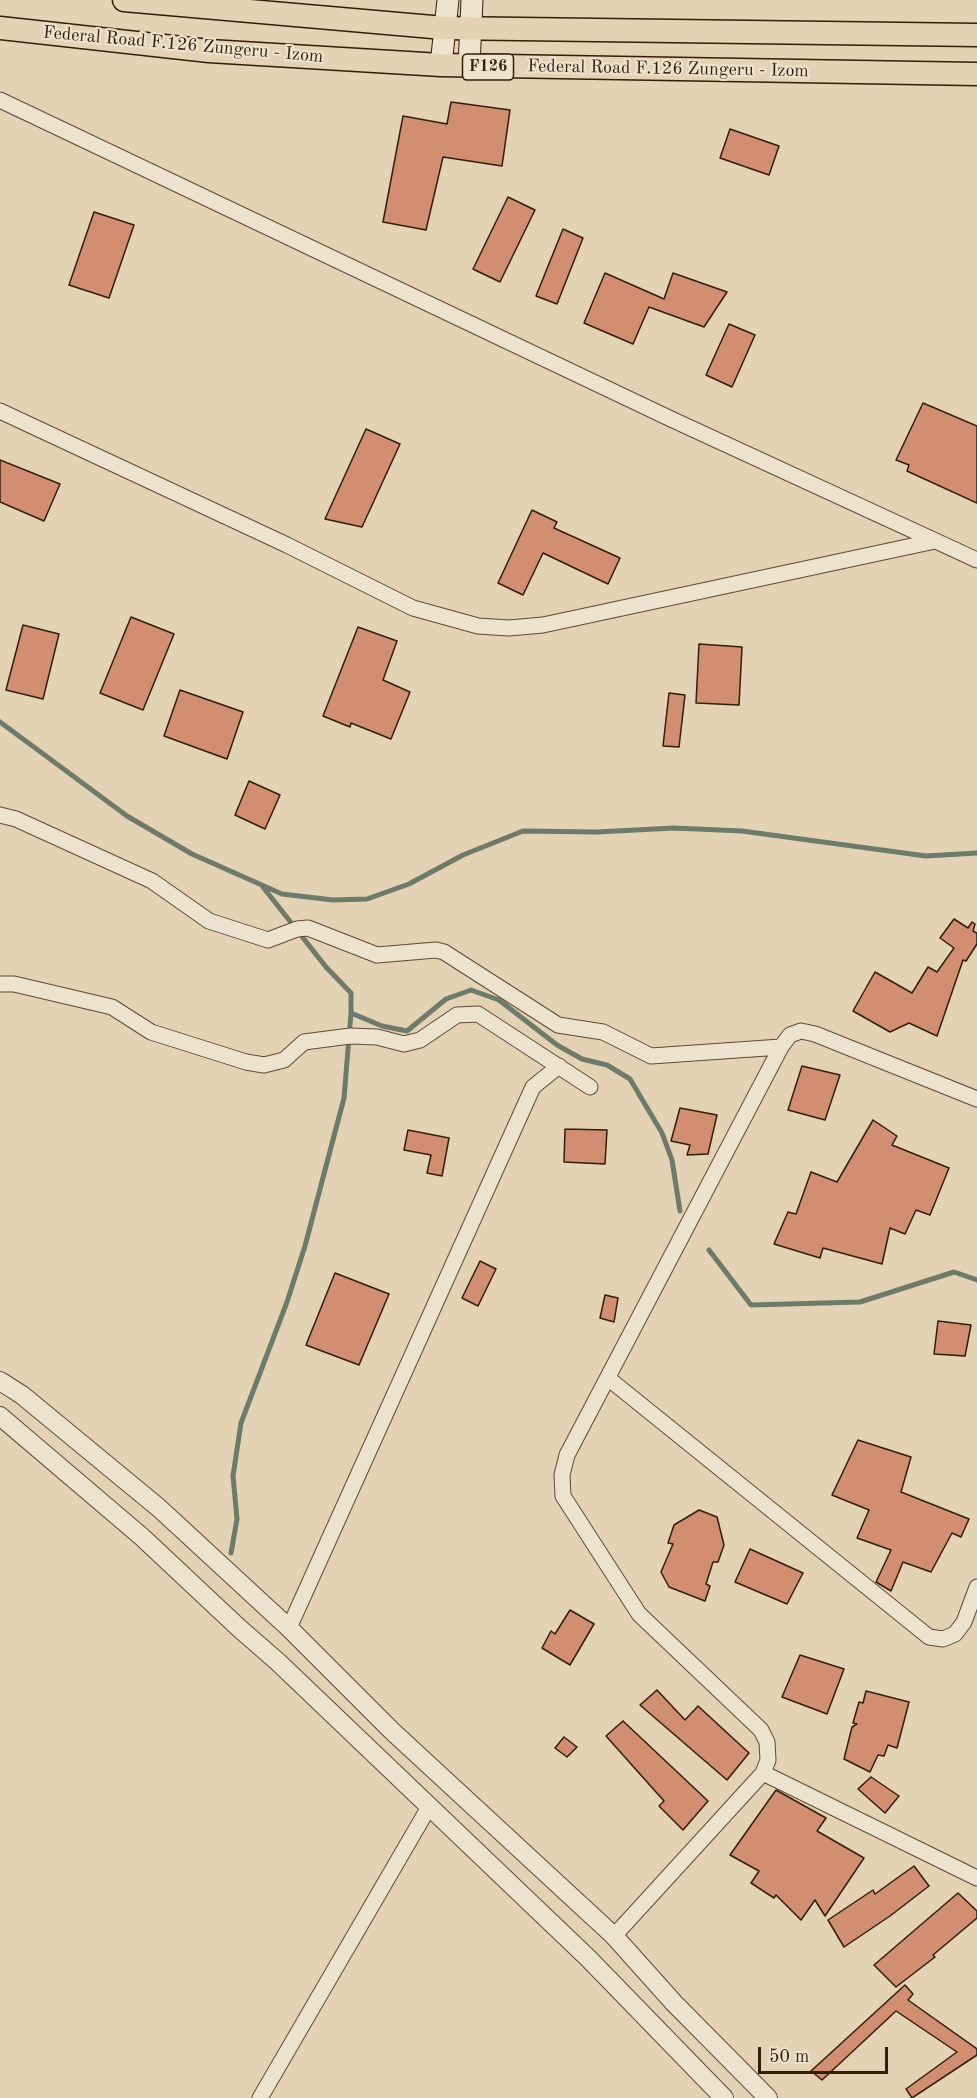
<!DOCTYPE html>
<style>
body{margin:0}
#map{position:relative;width:977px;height:2098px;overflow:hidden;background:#e3d2b4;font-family:"Old Standard TT",serif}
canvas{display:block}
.scale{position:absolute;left:758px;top:2047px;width:130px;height:27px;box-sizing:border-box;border:3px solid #331d0b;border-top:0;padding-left:8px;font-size:18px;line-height:21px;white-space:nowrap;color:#331d0b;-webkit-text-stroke:4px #ede2ce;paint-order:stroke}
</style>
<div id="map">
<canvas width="977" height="2098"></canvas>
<div class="scale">50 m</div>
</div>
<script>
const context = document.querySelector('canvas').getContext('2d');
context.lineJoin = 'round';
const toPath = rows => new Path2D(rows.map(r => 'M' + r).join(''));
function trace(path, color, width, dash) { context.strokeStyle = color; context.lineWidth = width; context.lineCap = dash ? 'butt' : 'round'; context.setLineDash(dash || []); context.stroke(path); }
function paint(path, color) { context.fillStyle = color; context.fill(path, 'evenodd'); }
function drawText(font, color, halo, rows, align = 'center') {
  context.font = font + ' "Old Standard TT",serif'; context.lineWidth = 4.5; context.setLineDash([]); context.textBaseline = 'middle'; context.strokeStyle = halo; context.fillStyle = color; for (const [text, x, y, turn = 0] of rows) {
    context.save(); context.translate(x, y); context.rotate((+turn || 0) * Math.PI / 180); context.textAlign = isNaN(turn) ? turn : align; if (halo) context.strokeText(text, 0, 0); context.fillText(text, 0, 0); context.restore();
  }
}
trace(toPath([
 [0,722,127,816,192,854,282,894,333,900,367,899,409,884,463,855,523,831,597,832,674,828,742,831,926,856,977,853],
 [351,1013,382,1026,407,1031,446,999,471,990,499,1000,557,1045,582,1059,607,1065,630,1079,662,1133,672,1160,680,1211],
 [709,1250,751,1305,860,1302,954,1272,977,1280],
 [231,1553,237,1519,233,1476,241,1423,287,1302,305,1246,344,1098,351,1013,351,993,326,967,263,887]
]), '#6e7a6a', 5);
const building = toPath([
 [451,102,510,110,502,166,443,157,426,230,383,222,403,116,447,124,451,102],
 [730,129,779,146,769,175,720,158,730,129],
 [508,197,535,210,500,282,473,269,508,197],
 [94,212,134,225,109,298,69,285,94,212],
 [563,229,583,238,557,304,536,296,563,229],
 [605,273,664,299,673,273,727,292,704,327,649,307,633,344,584,323,605,273],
 [729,324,755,335,732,387,706,375,729,324],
 [923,403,977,426,977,503,907,471,909,465,896,460,923,403],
 [366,429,400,444,362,527,325,519,366,429],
 [0,460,60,484,44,521,0,502,0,460],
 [532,510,557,522,554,528,620,558,608,584,543,553,523,595,498,583,532,510],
 [131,617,174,634,143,710,100,693,131,617],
 [23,625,59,634,43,699,6,690,23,625],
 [358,627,397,641,383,680,410,692,391,739,351,723,350,727,323,716,358,627],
 [699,644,742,647,739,705,696,703,699,644],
 [180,690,243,712,227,759,164,736,180,690],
 [669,693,685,695,679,747,663,746,669,693],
 [249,781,280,795,265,829,235,815,249,781],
 [954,919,968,928,972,922,975,924,973,931,977,933,977,944,966,961,963,960,937,1036,909,1023,890,1032,853,1011,875,972,912,993,928,967,937,972,954,948,940,938,954,919],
 [802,1066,840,1075,825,1120,788,1110,802,1066],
 [680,1108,717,1115,708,1154,687,1155,690,1145,671,1141,680,1108],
 [873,1120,897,1136,892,1145,949,1168,930,1215,916,1210,905,1234,890,1228,882,1264,823,1248,820,1258,774,1244,788,1212,796,1214,811,1172,837,1182,873,1120],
 [565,1129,607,1130,605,1164,564,1162,565,1129],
 [408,1130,449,1138,442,1176,427,1173,431,1155,404,1150,408,1130],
 [480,1261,496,1269,478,1306,462,1298,480,1261],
 [335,1273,389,1294,359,1365,306,1345,335,1273],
 [605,1295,618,1298,614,1322,600,1318,605,1295],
 [938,1321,971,1325,965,1356,934,1354,938,1321],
 [858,1440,911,1457,901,1492,969,1519,961,1537,952,1533,931,1572,903,1562,891,1591,876,1582,891,1550,857,1538,869,1510,832,1495,858,1440],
 [699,1510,717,1517,724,1545,718,1562,713,1562,706,1584,710,1586,705,1601,669,1587,661,1572,673,1544,668,1543,674,1525,699,1510],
 [750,1549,803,1573,787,1604,735,1582,750,1549],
 [570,1610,594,1624,570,1665,542,1648,551,1631,555,1634,570,1610],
 [800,1655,844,1669,827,1714,782,1697,800,1655],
 [657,1690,685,1720,698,1706,749,1753,727,1780,640,1705,657,1690],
 [866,1691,909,1702,897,1748,888,1745,884,1756,878,1755,870,1772,844,1759,852,1727,857,1724,853,1723,859,1702,863,1703,866,1691],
 [623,1721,708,1801,683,1830,659,1806,664,1801,606,1736,623,1721],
 [564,1737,577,1747,567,1757,555,1748,564,1737],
 [871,1777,899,1796,885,1813,858,1789,871,1777],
 [776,1790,826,1818,817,1831,864,1858,825,1916,815,1900,801,1920,776,1895,774,1898,751,1883,759,1871,730,1855,776,1790],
 [914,1866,929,1886,890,1916,844,1947,828,1920,873,1890,875,1894,914,1866],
 [958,1893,977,1911,977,1918,933,1955,935,1957,896,1987,874,1965,958,1893],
 [905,1985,913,1994,908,2000,977,2049,977,2055,912,2098,906,2089,957,2052,896,2011,822,2080,811,2071,905,1985]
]);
paint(building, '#d18e70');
trace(building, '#331d0b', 1.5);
const minor = toPath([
 [0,100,671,419,977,560],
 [0,411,287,545,413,608,478,626,509,628,543,625,935,541],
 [0,815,16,819,152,881,209,921,268,940,297,929,308,928,377,955,436,950,444,952,558,1025,603,1032,651,1056,781,1047],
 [0,984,14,984,112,1007,151,1032,246,1062,264,1065,284,1060,304,1042,350,1036,377,1037,404,1044,420,1040,457,1015,478,1014,590,1087],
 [609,1379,929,1637,943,1639,955,1634,964,1622,977,1587],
 [289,1628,533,1087,559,1066],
 [763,1773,977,1878],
 [614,1936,763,1773,768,1760,767,1742,761,1730,639,1614,563,1496,562,1475,567,1455,781,1047,790,1035,801,1031,815,1034,977,1099],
 [260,2098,429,1807]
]);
const tertiary = toPath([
 [0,1381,22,1395,159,1508,289,1628,392,1731,614,1936,674,2003,768,2098],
 [0,1416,142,1537,239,1628,278,1662,588,1958,724,2098]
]);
const secondary = toPath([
 [441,65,448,0],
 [469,66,472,0]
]);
const primary = toPath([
 [124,0,444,28,977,35],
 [0,28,209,51,441,65,977,74]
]);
trace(minor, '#5f4a35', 17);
trace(tertiary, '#5f4a35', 20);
trace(secondary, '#331d0b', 23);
trace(primary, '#331d0b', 25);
trace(minor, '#ede2ce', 15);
trace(tertiary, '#ede2ce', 18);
trace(secondary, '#ede2ce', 21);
trace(primary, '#e3d2b4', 22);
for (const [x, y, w] of [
 [488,67,51]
]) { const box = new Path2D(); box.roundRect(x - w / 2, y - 13, w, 26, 4.5); context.fillStyle = '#ede2ce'; context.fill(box); trace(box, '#331d0b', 1.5); }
drawText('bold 16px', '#331d0b', null, [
 ["F126",488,67]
]);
drawText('18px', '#331d0b', '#ede2ce', [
 ["Federal Road F.126 Zungeru - Izom",183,45,5],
 ["Federal Road F.126 Zungeru - Izom",668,69,1]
]);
</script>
